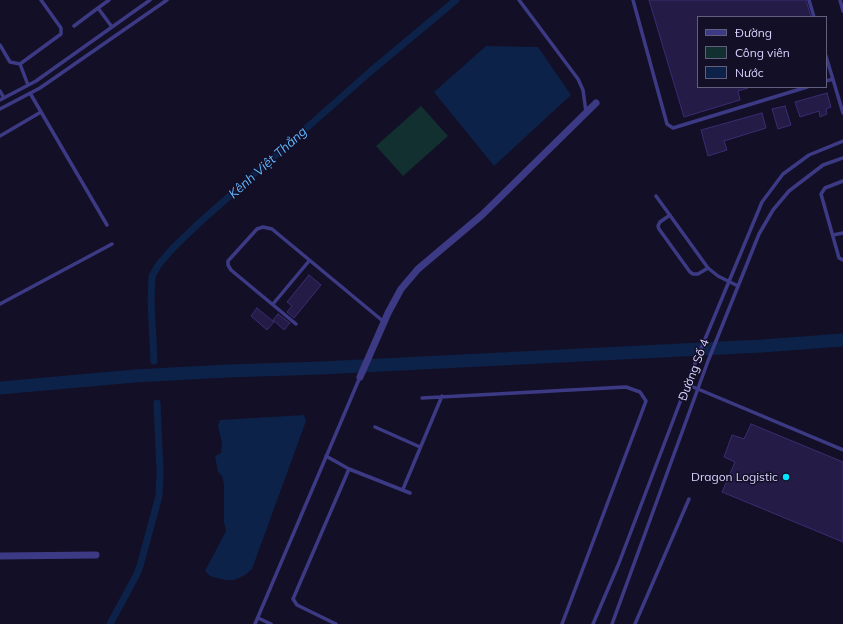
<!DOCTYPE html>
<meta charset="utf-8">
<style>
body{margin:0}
#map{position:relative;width:843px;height:624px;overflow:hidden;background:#130f26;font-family:Mulish,sans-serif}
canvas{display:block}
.legend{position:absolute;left:697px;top:16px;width:130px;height:72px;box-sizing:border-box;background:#130f26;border:1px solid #625e7d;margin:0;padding:5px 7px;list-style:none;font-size:12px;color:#d9d4ff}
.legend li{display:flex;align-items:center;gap:8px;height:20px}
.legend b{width:20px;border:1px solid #625e7d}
</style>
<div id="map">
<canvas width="843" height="624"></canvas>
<ul class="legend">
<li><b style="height:5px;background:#3d3a85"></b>Đường</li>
<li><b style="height:11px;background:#12302f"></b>Công viên</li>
<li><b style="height:11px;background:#0c2248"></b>Nước</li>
</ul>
</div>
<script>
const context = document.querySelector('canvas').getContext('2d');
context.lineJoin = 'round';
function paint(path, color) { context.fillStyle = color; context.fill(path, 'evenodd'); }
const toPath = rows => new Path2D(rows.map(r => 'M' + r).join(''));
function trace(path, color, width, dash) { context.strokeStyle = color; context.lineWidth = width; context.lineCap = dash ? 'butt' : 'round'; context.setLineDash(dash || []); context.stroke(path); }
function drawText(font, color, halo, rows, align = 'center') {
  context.font = font + ' Mulish,sans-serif'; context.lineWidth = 3; context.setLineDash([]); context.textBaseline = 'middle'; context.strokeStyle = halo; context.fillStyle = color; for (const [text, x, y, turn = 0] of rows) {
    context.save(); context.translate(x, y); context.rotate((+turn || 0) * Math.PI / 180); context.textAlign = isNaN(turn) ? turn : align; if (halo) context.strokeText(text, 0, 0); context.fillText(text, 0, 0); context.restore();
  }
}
paint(toPath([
 [421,106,448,136,403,176,376,146]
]), '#12302f');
paint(toPath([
 [486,46,538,47,571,95,494,166,434,92],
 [304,415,306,421,252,569,245,575,234,580,225,580,210,576,205,571,226,531,224,522,224,485,222,476,218,472,215,456,221,453,222,443,218,426,220,420]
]), '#0c2248');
trace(toPath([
 [154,361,151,301,152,276,159,264,173,248,199,223,371,71,456,0],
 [110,624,136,576,140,566,159,496,160,472,157,403]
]), '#0c2248', 7);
trace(toPath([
 [0,388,135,376,227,371,321,368,762,346,843,340]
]), '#0c2248', 13);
const building = toPath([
 [649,0,806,0,811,17,698,17,698,87,748,87,748,88,738,91,740,100,684,117,649,0],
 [827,93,831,107,826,109,827,114,820,117,819,111,800,117,795,102,827,93],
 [785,106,791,125,778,129,772,109,785,106],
 [762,113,766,128,724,141,727,150,708,156,701,130,762,113],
 [309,275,321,285,294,318,287,312,292,306,287,302,309,275],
 [257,308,274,322,267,330,251,316,257,308],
 [278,314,290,323,284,330,273,320,278,314],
 [751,424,843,462,843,542,722,492,735,462,724,457,732,435,744,439,751,424]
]);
paint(building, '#241b47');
trace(building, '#3b2d73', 1);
trace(toPath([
 [109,0,98,8,112,27],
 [519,0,578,79,583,90,586,112],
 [633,0,667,124,673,128,807,87],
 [809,0,814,17],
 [840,0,843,11],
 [74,26,98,8],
 [0,45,10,62,20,64,61,34,61,28,41,0],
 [826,56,843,113],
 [20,64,28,85],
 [826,81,833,79],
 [0,91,4,98],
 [30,93,107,225],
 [0,100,36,81,150,0],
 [0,109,40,88,167,0],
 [0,136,41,112],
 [843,181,825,188,821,194,839,258,843,260],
 [656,196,708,268,718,276,738,286],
 [670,215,660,222,658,226,659,229,690,272,693,274,698,274,708,268],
 [833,235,843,233],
 [0,304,112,244],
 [273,304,309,261],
 [296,324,231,270,228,265,228,261,257,229,263,227,272,229,384,322],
 [686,384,843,450],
 [422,398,626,387,640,392,646,401,562,624],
 [375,427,420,447],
 [326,456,349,469,410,493],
 [403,489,442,396],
 [258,618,271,624],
 [255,624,360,377],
 [336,624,297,605,293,599,349,469],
 [593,624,619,563,693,368,762,202,783,174,809,155,843,141],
 [612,624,708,361,759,234,773,210,789,191,823,165,843,158],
 [635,624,689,499]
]), '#3d3a85', 3.5);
trace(toPath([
 [360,377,388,313,401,289,418,269,482,215,596,103],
 [0,556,96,555]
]), '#3d3a85', 7);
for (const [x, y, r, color] of [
 [786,477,4,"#00e5ff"]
]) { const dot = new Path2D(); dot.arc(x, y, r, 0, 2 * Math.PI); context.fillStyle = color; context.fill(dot); trace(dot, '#130f26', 1.5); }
drawText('12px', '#d9d4ff', '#130f26', [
 ["Đường Số 4",694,370,-69]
]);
drawText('12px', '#d9d4ff', '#130f26', [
 ["Dragon Logistic",778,477]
], 'right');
drawText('italic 13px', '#62b6ff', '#130f26', [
 ["Kênh Việt Thắng",268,163,-42]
]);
</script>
